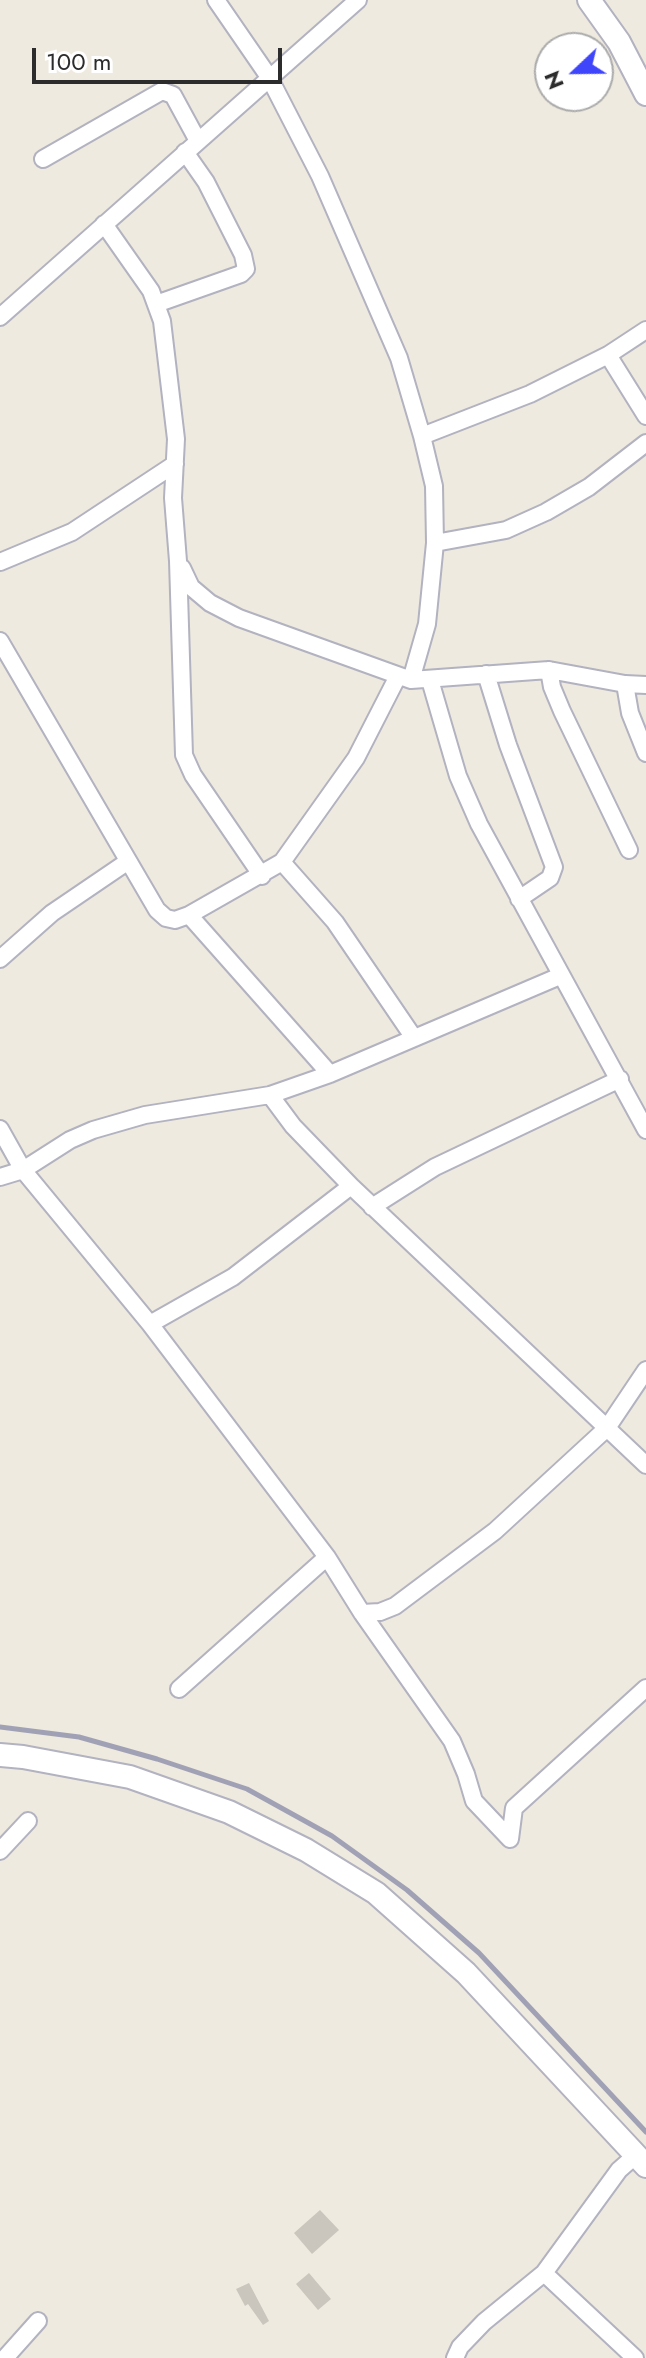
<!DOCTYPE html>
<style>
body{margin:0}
#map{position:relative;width:646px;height:2358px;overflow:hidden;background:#eeeadf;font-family:Jost,sans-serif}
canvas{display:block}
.north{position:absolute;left:534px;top:32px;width:80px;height:80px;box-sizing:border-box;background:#fff;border:2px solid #ababab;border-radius:50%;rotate:248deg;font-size:22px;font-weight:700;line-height:32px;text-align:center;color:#2c2c2c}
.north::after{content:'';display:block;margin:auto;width:28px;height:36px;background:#3f45fb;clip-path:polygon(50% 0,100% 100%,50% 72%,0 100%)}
.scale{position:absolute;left:32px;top:48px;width:250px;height:36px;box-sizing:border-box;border:4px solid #2c2c2c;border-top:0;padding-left:10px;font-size:24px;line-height:28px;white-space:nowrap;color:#2c2c2c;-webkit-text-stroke:6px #fff;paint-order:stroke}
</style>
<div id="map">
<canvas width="646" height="2358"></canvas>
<div class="north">N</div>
<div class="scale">100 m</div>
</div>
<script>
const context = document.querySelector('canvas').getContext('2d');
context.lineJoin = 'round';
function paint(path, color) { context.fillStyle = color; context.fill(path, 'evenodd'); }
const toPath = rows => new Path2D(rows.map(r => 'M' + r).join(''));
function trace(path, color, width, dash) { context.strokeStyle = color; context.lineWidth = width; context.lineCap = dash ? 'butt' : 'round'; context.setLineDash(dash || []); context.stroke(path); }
paint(toPath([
 [320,2210,339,2230,312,2254,294,2233],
 [309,2273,331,2299,318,2310,296,2284],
 [249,2283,269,2321,263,2325,248,2304,245,2306,236,2289]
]), '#cac6be');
const street = toPath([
 [216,0,269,77,320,176,399,358,422,436,434,486,435,543,427,624,411,680],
 [43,159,162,91,173,95,198,141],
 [104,224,151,291,162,321,176,439,173,498,178,561,184,755,193,775,262,876],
 [156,304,241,274,246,269,243,255,206,182,185,152],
 [0,317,358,0],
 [608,355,646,416],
 [422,436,530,394,608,355,646,330],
 [435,543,506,530,546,512,589,487,646,443],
 [0,562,72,532,175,464],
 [182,568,191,587,210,603,239,618,411,680,549,670,625,684,646,685],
 [0,641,157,910,166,918,175,920,189,915,282,862,356,758,398,676],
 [549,670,552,687,562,711,629,850],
 [486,674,508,745,554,867,550,878,519,899],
 [430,680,458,776,479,824,646,1130],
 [625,684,630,713,646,753],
 [282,862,335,922,414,1038],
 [189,915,330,1074],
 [0,959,52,913,127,862],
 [270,1095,293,1126,351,1186,646,1465],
 [0,1129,23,1170,150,1324,327,1557,362,1613,452,1741,466,1774,474,1801,510,1839],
 [0,1177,23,1170,70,1140,93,1130,145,1115,270,1095,330,1074,560,976],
 [372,1207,435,1167,620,1079],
 [150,1324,233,1277,351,1186],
 [362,1613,380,1612,395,1606,495,1531,607,1428,646,1370],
 [179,1689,327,1557],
 [510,1839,514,1808,646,1688],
 [0,1851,28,1821],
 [544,2273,635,2358],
 [5,2358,38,2321],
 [455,2358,460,2347,484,2322,544,2273,619,2170,636,2155]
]);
const secondary = toPath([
 [589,0,619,42,646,94],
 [0,1755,23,1757,130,1777,229,1812,306,1850,376,1893,466,1973,646,2166]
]);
trace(street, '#b2b2c0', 20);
trace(secondary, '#b2b2c0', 26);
trace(street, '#fff', 16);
trace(secondary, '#fff', 22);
trace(toPath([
 [0,1727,79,1737,157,1759,247,1789,332,1836,407,1890,479,1953,646,2132]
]), '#a1a1b6', 5);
</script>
